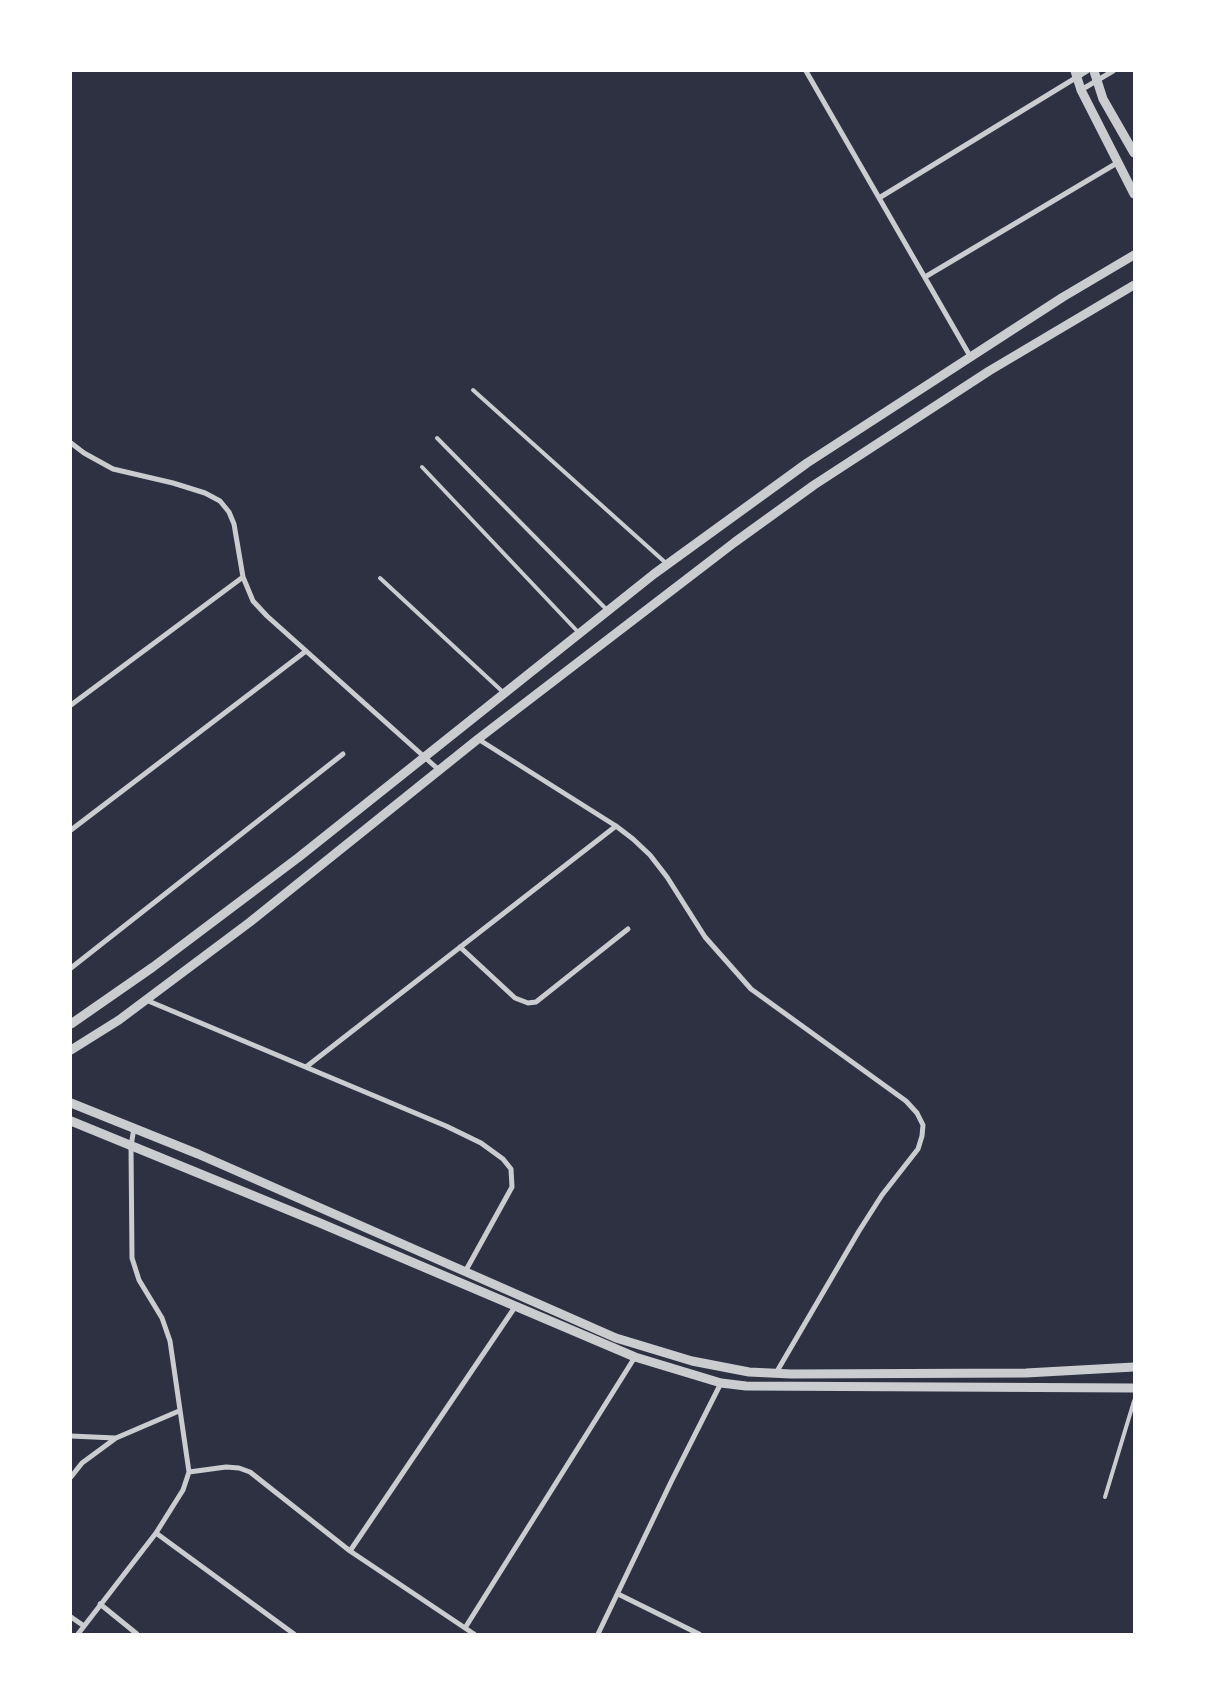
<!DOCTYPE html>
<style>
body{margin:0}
#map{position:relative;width:1205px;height:1705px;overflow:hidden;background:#2d3142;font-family:Figtree,sans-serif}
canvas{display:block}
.frame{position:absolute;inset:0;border:72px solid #fff;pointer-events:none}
</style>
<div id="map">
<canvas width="1205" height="1705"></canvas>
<div class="frame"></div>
</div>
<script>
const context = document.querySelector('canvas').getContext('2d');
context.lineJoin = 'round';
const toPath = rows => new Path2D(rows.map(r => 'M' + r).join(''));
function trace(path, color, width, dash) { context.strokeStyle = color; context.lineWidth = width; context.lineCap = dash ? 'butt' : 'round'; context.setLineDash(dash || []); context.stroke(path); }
trace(toPath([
 [473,390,667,564],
 [437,438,608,611],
 [422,467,579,633],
 [380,578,504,693],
 [1105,1497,1134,1401]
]), '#caccd0', 4);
trace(toPath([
 [806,71,970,356],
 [1081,90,1113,71],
 [879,198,1087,71],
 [925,277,1117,163],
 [71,443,84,453,113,469,173,483,205,493,220,501,229,512,234,524,243,577,253,601,267,616,439,770],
 [71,705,243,577],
 [478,739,616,826,633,839,650,855,667,877,705,937,751,989,906,1101,917,1113,923,1125,922,1136,918,1149,882,1195,859,1231,776,1373],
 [71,830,306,651],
 [460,947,515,998,528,1003,536,1002,628,929],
 [71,968,343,754],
 [146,1000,446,1126,481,1143,503,1159,511,1169,512,1187,465,1272],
 [306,1067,616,826],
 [71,1436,115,1438],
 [189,1472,226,1467,239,1468,250,1472,350,1551,474,1634],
 [71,1477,82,1463,116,1438,179,1411],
 [156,1533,294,1634],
 [350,1551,515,1307],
 [618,1594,699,1634],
 [100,1604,137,1634],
 [71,1617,84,1626],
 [465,1628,635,1357],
 [78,1634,156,1533,183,1490,189,1472,170,1341,162,1318,139,1280,132,1258,131,1146,134,1128],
 [598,1634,671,1482,721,1383]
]), '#caccd0', 5);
trace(toPath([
 [1075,71,1081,90,1134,194],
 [1094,71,1103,99,1134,153],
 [71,1024,153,967,299,857,654,574,807,463,1063,297,1134,255],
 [71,1050,119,1020,250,922,478,739,735,542,814,485,989,371,1134,285],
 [71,1103,198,1154,616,1338,692,1361,749,1372,791,1374,1026,1373,1134,1367],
 [71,1121,320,1223,635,1357,721,1383,746,1386,1134,1388]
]), '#caccd0', 9);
</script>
